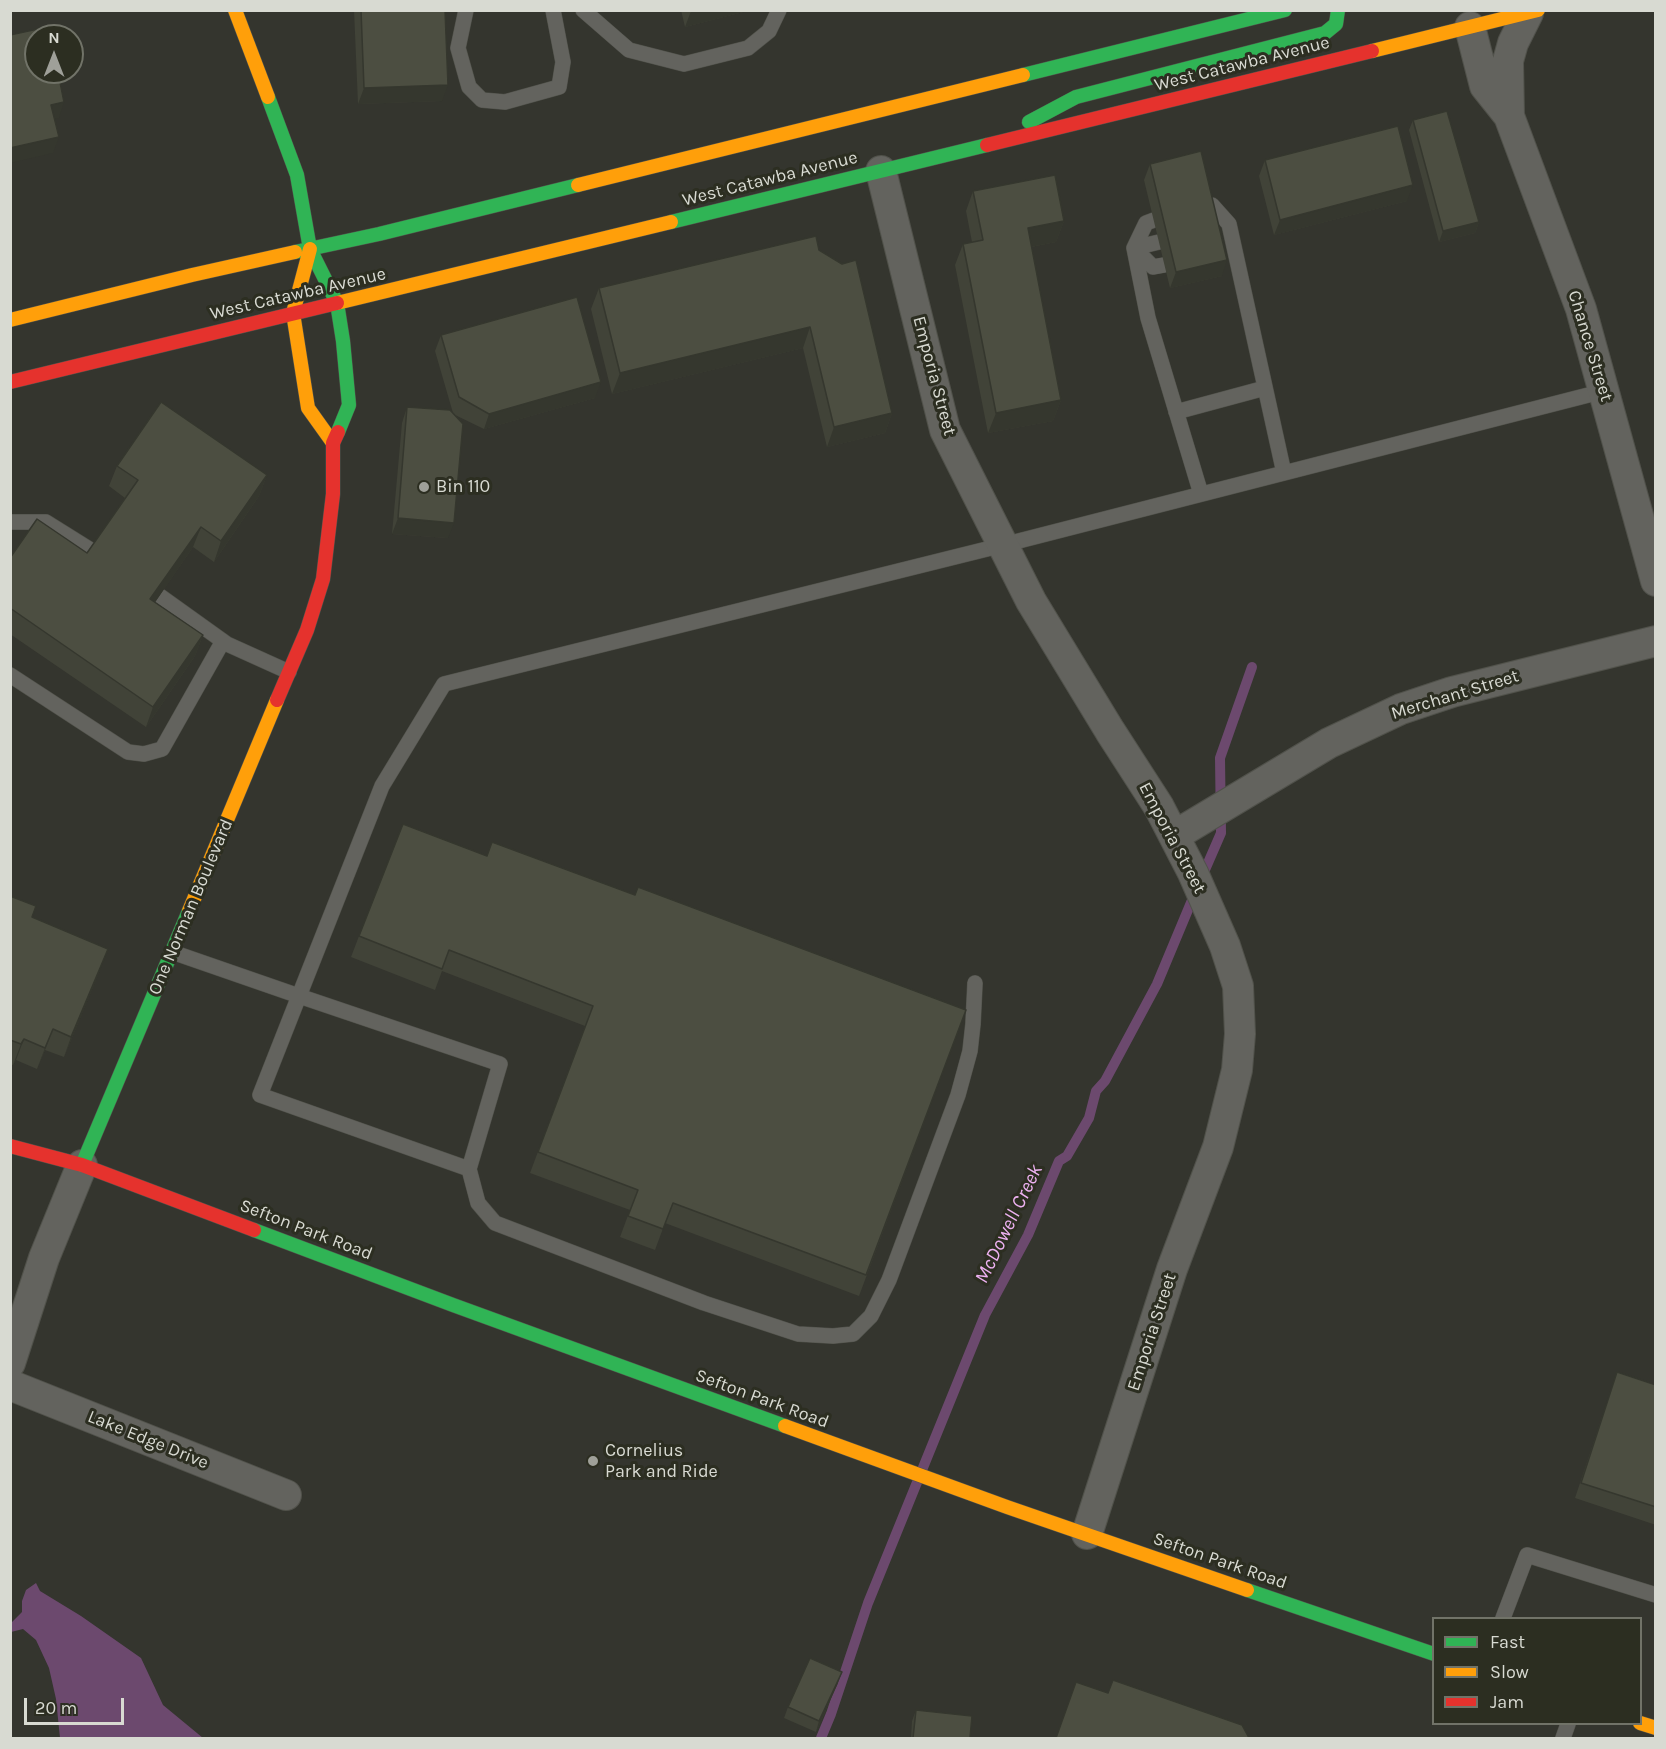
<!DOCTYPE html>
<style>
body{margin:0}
#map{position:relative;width:1666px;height:1749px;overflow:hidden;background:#34352e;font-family:Karla,sans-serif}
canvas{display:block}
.frame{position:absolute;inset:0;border:12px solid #d8dad2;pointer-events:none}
.legend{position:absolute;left:1432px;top:1617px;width:210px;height:108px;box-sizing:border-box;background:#2c2e21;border:2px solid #717368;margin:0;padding:8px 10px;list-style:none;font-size:18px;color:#d8dad2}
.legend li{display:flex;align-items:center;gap:12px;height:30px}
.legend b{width:30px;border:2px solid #717368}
.north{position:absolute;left:24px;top:24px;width:60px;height:60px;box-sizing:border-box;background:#2c2e21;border:2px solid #717368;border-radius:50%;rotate:0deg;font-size:16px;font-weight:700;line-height:24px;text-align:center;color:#d8dad2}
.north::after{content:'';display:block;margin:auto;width:21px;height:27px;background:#9fa099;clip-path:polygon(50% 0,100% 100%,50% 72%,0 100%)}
.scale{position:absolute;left:24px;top:1698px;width:100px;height:27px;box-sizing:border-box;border:3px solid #d8dad2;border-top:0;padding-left:8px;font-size:18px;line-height:21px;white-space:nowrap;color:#d8dad2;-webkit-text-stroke:4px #2c2e21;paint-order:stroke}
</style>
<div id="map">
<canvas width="1666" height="1749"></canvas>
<div class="frame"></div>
<ul class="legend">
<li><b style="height:8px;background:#30b455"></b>Fast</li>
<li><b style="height:8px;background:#ff9f0a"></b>Slow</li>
<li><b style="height:8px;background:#e5322d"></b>Jam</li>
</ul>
<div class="north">N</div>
<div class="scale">20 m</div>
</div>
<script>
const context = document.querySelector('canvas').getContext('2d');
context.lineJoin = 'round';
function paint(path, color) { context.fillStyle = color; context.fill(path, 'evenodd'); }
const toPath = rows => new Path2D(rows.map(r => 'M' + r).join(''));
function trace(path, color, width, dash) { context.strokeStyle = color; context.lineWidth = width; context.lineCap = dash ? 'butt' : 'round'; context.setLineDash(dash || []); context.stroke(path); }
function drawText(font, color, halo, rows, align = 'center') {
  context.font = font + ' Karla,sans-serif'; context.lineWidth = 6; context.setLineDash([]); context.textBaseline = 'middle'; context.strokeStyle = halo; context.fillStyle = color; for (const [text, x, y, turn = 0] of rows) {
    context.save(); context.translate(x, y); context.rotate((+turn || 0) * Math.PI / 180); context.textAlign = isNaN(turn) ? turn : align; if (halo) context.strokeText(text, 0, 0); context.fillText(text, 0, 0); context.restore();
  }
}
paint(toPath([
 [36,1583,40,1591,81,1616,141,1658,163,1705,203,1738,60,1738,56,1699,49,1668,36,1640,23,1629,11,1632,11,1623,22,1612,22,1601,26,1590]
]), '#6c496e');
trace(toPath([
 [1201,879,1221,833,1220,758,1252,667],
 [821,1738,831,1714,868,1603,985,1315,1028,1235,1059,1161,1067,1156,1089,1118,1096,1091,1105,1081,1157,984,1195,893]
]), '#6c496e', 10);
const lane = toPath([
 [466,10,458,48,469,87,482,100,505,102,559,87,563,62,553,10],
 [583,10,629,50,684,64,748,48,769,31,779,10],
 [1205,207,1212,205,1229,224,1284,473],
 [1154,220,1146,223,1134,248,1148,318,1201,494],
 [1134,248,1153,267,1164,265],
 [1134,248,1159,242],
 [1176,412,1265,388],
 [10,522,46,522,94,552],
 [160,596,227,644,289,672],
 [10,675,128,752,144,754,162,749,223,641],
 [172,952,299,996,500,1064,469,1169,260,1095,299,996,382,786,444,684,1003,545,1604,391],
 [469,1169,478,1203,495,1223,704,1303,798,1334,833,1336,853,1334,871,1316,889,1280,958,1095,970,1051,973,1024,975,983],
 [1503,1618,1527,1555,1656,1595],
 [1563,1738,1568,1724]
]);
const street = toPath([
 [1470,27,1485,86,1509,116,1581,309,1656,581],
 [1509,116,1508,61,1513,43,1528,13],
 [881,171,945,430,1031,601,1110,731,1159,807,1193,873,1225,946,1238,986,1240,1034,1237,1070,1218,1147,1172,1269,1087,1534],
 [1174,836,1329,743,1401,709,1452,692,1656,641],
 [10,1363,44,1258,82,1165],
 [10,1385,286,1495]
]);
const fast = toPath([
 [1023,75,1285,10],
 [268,97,297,175,310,249,337,303,343,341,349,405,338,432],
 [1029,122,1076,97,1325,33,1336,24,1338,10],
 [671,222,987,145],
 [295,252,379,234,578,185],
 [82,1165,189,911],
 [254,1230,453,1305,785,1426],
 [1247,1590,1434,1654]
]);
const slow = toPath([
 [235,10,268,97],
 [1372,51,1538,10],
 [578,185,1023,75],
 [310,249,293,313,308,408,333,443],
 [337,303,671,222],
 [10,320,192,275,295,252],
 [189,911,277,700],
 [785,1426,1007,1507,1247,1590],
 [1640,1723,1656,1728]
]);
const jam = toPath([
 [987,145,1372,51],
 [10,382,337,303],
 [277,700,307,630,323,579,333,494,333,443,338,432],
 [10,1146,82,1165,254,1230]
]);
trace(lane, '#51524b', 16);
trace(street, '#51524b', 32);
trace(fast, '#51524b', 15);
trace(slow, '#51524b', 15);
trace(jam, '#51524b', 15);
trace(lane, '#63635e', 15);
trace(street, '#63635e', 30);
trace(fast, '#30b455', 14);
trace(slow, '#ff9f0a', 14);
trace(jam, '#e5322d', 14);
paint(toPath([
 [354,10,445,10,442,101,358,104],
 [681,10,751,10,685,27],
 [1413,120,1479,222,1475,233,1439,242,1409,130],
 [1265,160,1407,201,1274,235,1259,176],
 [1150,164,1222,276,1170,288,1144,180],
 [973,191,1064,221,1056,242,1031,247,1061,400,1053,421,988,433,955,265,963,244,972,242,966,211],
 [819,250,892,413,885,433,827,447,803,348,612,394,591,309,599,288],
 [441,335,595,398,484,429,453,414,448,538,392,534,402,423,407,407,453,413,435,351],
 [117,466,267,475,259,496,214,562,193,547,155,602,203,635,195,656,146,727,10,634,10,558,87,553,125,498,109,486],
 [487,856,635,895,966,1010,859,1296,665,1223,655,1250,620,1237,630,1210,530,1173,585,1026,442,971,435,990,351,957,359,936],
 [10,896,33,917,100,970,64,1057,45,1050,37,1069,16,1060,13,1065,10,1064],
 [1617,1372,1656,1385,1656,1525,1575,1498],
 [838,1683,816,1732,784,1718,788,1707],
 [916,1710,970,1738,911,1738,912,1721]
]), '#414338');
paint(toPath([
 [693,10,751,10,685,27,691,11],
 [448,85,442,101,358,104,364,88],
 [64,102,59,118,45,121,51,105],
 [59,137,53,153,10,163,10,148],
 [1413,185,1407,201,1274,235,1280,220],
 [1064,221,1056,242,1020,249,1028,228],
 [1479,222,1475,233,1439,242,1443,231],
 [1227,260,1222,276,1170,288,1176,272],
 [810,327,803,348,612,394,620,373],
 [601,382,595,398,484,429,489,414],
 [1061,400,1053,421,988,433,996,413],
 [892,413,885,433,827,447,834,427],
 [267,475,259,496,214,562,221,541],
 [398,518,454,523,448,538,392,534],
 [201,527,193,547,143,620,150,599],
 [203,635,195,656,146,727,153,707],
 [108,949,100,970,64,1057,71,1037],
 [53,1029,45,1050,37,1069,45,1048],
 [24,1039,16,1060,13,1065,21,1044],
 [842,1672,838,1683,816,1732,819,1721]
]), '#35372e');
const building = toPath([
 [361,10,445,10,448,85,364,88,361,10],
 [47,27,49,36,36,36,36,72,58,72,64,102,51,105,59,137,10,148,10,35,47,27],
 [1447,111,1479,222,1443,231,1413,120,1447,111],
 [1398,126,1413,185,1280,220,1265,160,1398,126],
 [1201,151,1227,260,1176,272,1150,164,1201,151],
 [1055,175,1064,221,1028,228,1061,400,996,413,963,244,983,240,973,191,1055,175],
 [816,236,819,250,842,264,856,260,892,413,834,427,810,327,620,373,599,288,816,236],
 [577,297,601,382,489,414,459,397,441,335,577,297],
 [161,402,267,475,221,541,201,527,150,599,203,635,153,707,10,608,10,558,37,519,87,553,138,480,117,466,161,402],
 [407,407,450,410,463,424,454,523,398,518,407,407],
 [403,824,487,856,492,842,635,895,638,887,966,1010,866,1275,673,1203,663,1229,628,1216,638,1190,538,1152,593,1006,449,950,442,969,359,936,403,824],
 [10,896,36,906,32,917,108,949,71,1037,53,1029,45,1048,24,1039,21,1044,10,1040,10,896],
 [1617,1372,1656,1385,1656,1507,1581,1483,1617,1372],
 [810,1658,842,1672,819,1721,788,1707,810,1658],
 [1113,1680,1242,1725,1249,1738,1056,1738,1076,1682,1108,1693,1113,1680],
 [916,1710,972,1716,970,1738,913,1738,916,1710]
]);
paint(building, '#4c4e41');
trace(building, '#35372e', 1.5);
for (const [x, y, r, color] of [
 [424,487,6,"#9fa099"],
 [593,1461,6,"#9fa099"]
]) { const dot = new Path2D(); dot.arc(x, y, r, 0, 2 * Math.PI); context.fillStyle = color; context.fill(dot); trace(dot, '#2c2e21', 2); }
drawText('18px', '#d8dad2', '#2c2e21', [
 ["West Catawba Avenue",1242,64,-14],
 ["West Catawba Avenue",770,179,-14],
 ["West Catawba Avenue",298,294,-13],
 ["Chance Street",1590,346,73],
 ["Emporia Street",934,376,75],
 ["Merchant Street",1455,695,-17],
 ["Emporia Street",1172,838,62],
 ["One Norman Boulevard",191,907,-67],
 ["Sefton Park Road",306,1230,21],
 ["Emporia Street",1152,1332,-72],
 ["Sefton Park Road",762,1399,20],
 ["Lake Edge Drive",148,1440,22],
 ["Sefton Park Road",1220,1561,19]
]);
drawText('18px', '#d8dad2', '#2c2e21', [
 ["Bin 110",436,487],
 ["Cornelius",605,1451],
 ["Park and Ride",605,1472]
], 'left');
drawText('italic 20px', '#edb1f1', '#2c2e21', [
 ["McDowell Creek",1009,1224,-64]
]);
</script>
